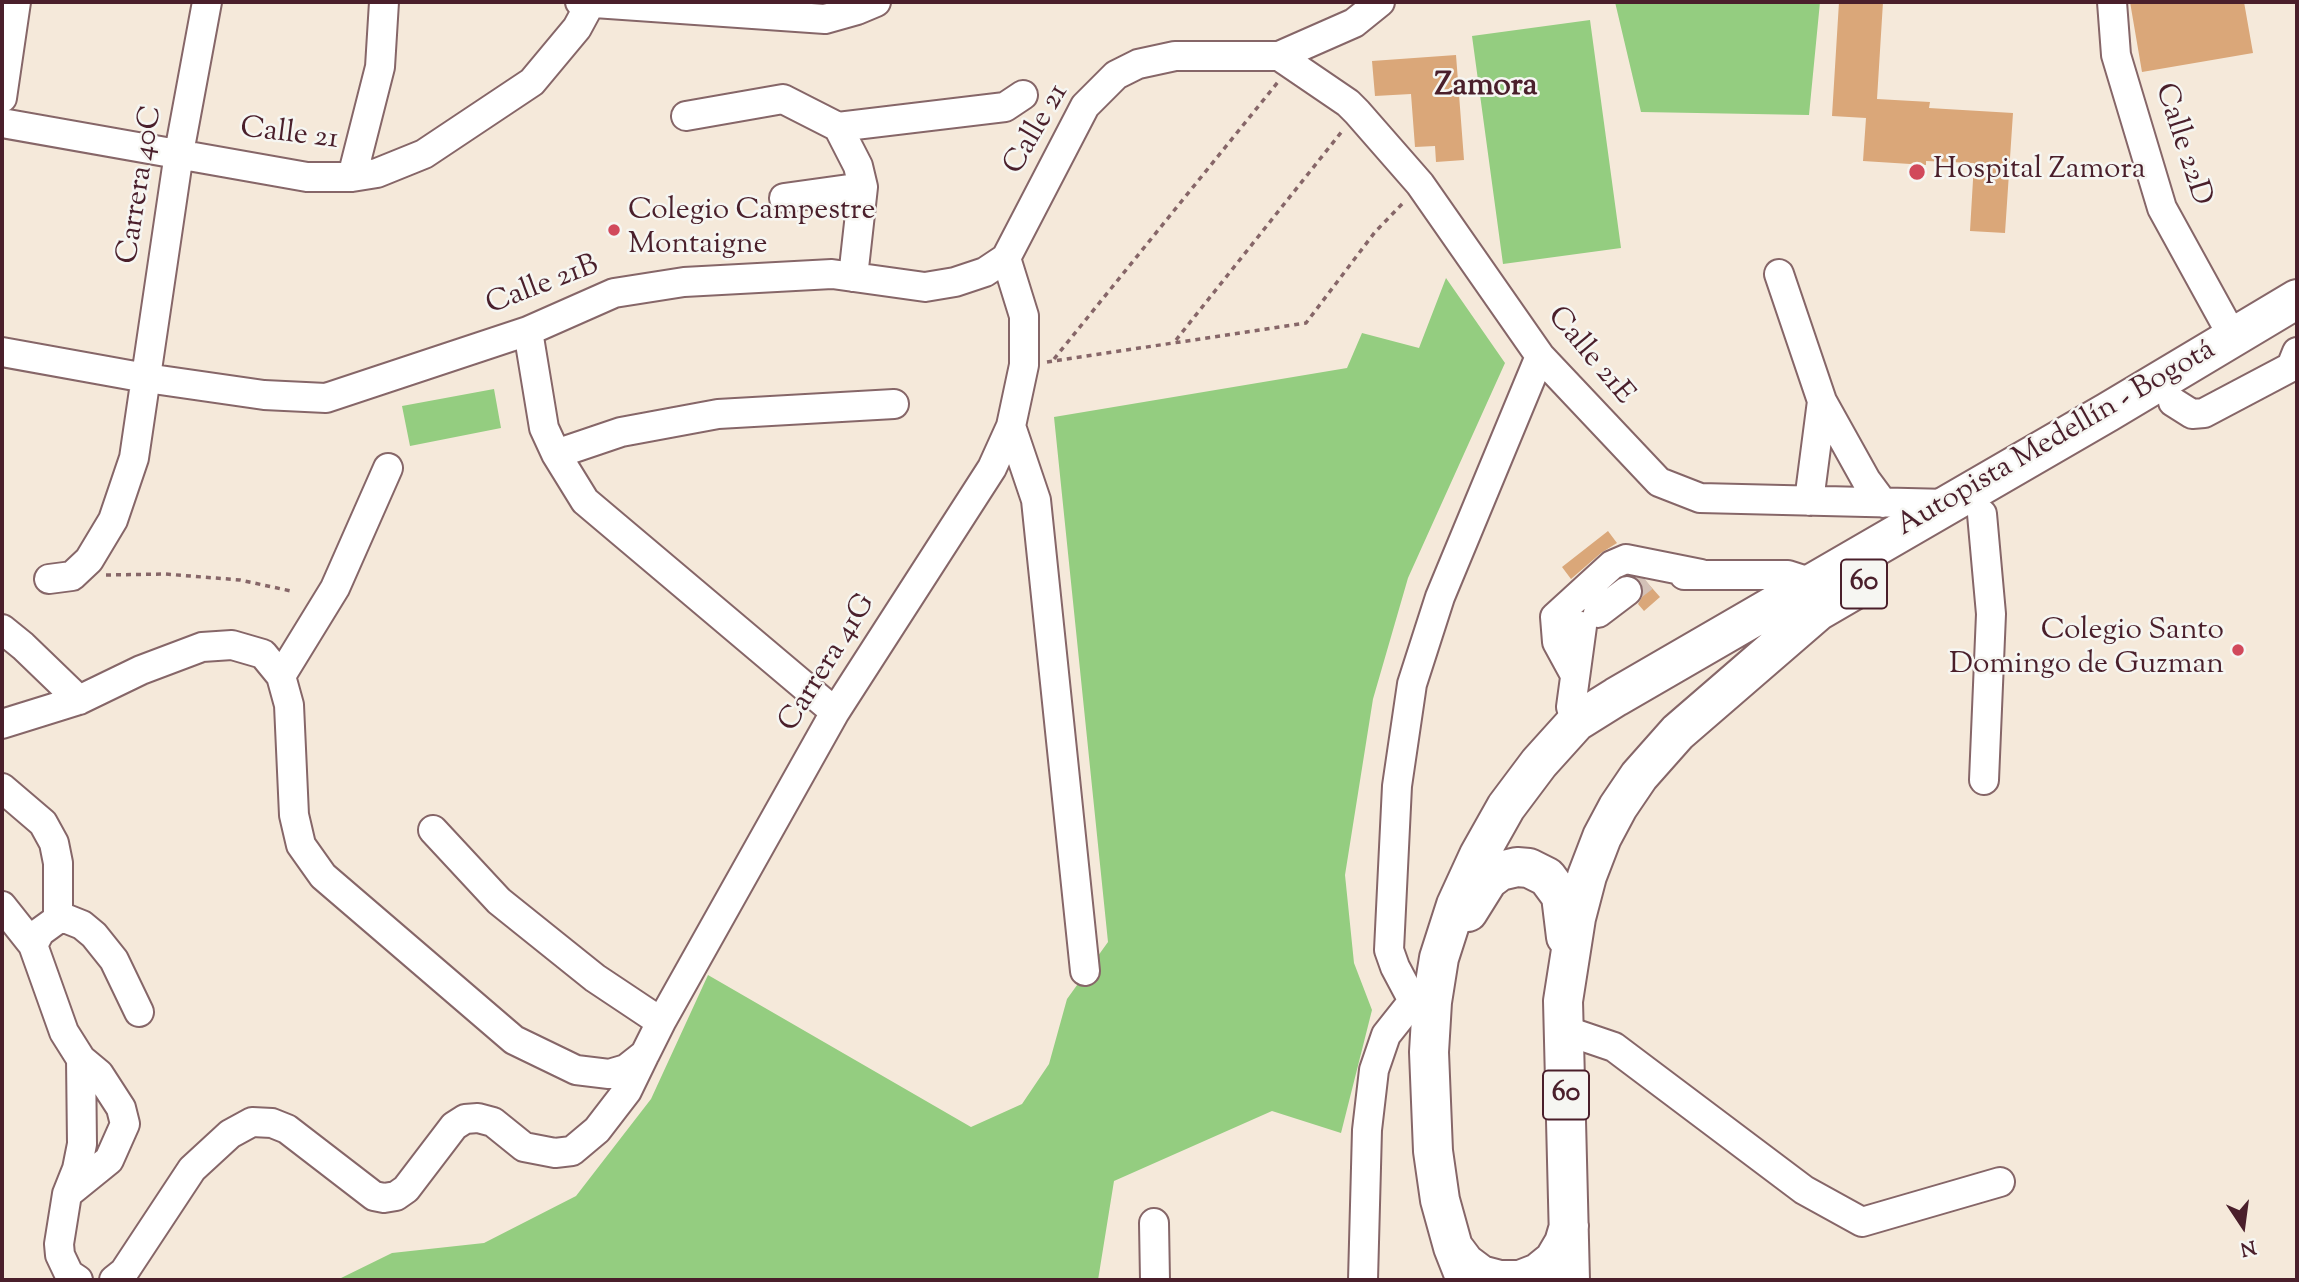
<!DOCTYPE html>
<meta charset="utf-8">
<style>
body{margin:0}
#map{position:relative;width:2299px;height:1282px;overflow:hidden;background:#f5e9da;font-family:"Sorts Mill Goudy",serif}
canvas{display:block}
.frame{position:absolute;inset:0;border:4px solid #4a1f2b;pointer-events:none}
.north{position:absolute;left:2208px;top:1191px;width:70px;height:70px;-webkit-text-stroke:5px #f6f6f2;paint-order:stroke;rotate:167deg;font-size:19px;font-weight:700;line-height:28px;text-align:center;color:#4a1f2b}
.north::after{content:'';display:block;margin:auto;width:24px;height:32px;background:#4a1f2b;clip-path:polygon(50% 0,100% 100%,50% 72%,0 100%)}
</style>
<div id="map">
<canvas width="2299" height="1282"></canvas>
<div class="frame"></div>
<div class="north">N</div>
</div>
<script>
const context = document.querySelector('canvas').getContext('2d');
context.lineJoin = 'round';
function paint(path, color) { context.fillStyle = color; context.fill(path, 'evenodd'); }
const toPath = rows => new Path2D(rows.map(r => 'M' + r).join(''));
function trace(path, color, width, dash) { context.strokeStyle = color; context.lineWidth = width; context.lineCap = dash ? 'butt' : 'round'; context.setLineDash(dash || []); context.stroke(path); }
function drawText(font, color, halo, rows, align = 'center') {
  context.font = font + ' "Sorts Mill Goudy",serif'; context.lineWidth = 5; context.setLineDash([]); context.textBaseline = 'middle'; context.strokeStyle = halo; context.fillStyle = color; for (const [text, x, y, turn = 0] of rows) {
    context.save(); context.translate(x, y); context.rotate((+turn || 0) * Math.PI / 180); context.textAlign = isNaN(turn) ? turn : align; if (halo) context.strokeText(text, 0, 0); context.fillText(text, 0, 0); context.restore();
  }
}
paint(toPath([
 [1615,2,1820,2,1809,115,1641,112],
 [1590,20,1621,248,1503,264,1472,36],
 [1446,278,1505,363,1408,578,1373,699,1345,875,1354,963,1372,1010,1341,1133,1272,1111,1114,1181,1098,1280,337,1280,392,1253,484,1243,576,1196,651,1099,708,975,971,1127,1022,1104,1049,1064,1067,999,1108,942,1054,417,1347,368,1362,333,1419,348],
 [494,389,501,428,410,446,402,406]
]), '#94cd80');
paint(toPath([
 [1839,2,1883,2,1877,99,1930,102,1929,108,2013,113,2005,233,1970,231,1974,163,1926,161,1926,165,1863,161,1866,118,1832,116],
 [2130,2,2244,2,2253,53,2142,72],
 [1456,55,1464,160,1436,162,1435,146,1415,147,1411,94,1375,96,1372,61],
 [1608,531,1617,543,1601,553,1571,579,1562,567],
 [1637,578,1645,580,1660,597,1644,611,1638,604,1642,597,1643,590]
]), '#daa779');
trace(toPath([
 [1627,591,1644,578]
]), '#d3c1b7', 28, [28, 14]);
const minor = toPath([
 [580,2,825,19,857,10,876,2],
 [2112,2,2116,55,2162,208,2233,337],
 [1279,56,1348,103,1357,112,1420,184,1540,356,1659,482,1700,498,1949,504],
 [2,98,16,2],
 [686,116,783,99,838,127,858,166,863,187,853,277],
 [2,123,307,177,352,177,377,173,424,154,532,82,577,28,590,4],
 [838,127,1005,107,1023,95],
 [352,177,380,67,384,2],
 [784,198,863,187],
 [1779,274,1822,401,1866,480,1883,503],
 [528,331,544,428,556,454,585,501,835,712],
 [2,352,146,378,264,395,326,398,528,331,614,293,684,282,832,274,925,287,955,282,985,272,1006,258,1085,106,1116,75,1138,64,1175,56,1279,56,1354,23,1380,2],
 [2173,402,2192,414,2204,413,2291,367,2297,352],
 [1011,426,1036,500,1085,971],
 [556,454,621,432,718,414,894,404],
 [1809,501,1822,401],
 [1982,514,1991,614,1984,780],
 [1684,575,1788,575,1813,583],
 [49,579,72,576,89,560,113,520,134,458,179,153,207,2],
 [1598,613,1627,591],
 [2,629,23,646,79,700],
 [1575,675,1557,642,1555,617,1612,565,1626,559,1701,574],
 [281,676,335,588,388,468],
 [1576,722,1571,707,1582,626],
 [2,724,79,700,141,670,202,647,232,645,263,654,281,676,289,705,294,815,301,845,323,876,514,1040,576,1070,609,1074,626,1069,645,1054,661,1022,835,712,992,468,1011,426,1024,365,1024,316,1006,258],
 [2,788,43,823,54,843,58,863,58,919],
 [433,830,499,901,595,978,661,1022],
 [2,906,33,945,64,1032,81,1059,99,1074,121,1108,125,1124,109,1160,67,1194,59,1244,60,1255,69,1274,78,1280],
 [33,945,40,932,58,919,67,919,82,925,94,935,114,960,139,1012],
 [1432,1002,1413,1001,1395,967,1389,950,1397,786,1412,684,1440,597,1540,356],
 [1564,1030,1614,1047,1804,1190,1862,1222,2000,1182],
 [67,1194,77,1169,82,1144,81,1059],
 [1154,1223,1155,1280],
 [114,1280,124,1272,192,1169,230,1134,252,1122,272,1123,287,1129,374,1196,384,1198,396,1196,406,1189,454,1126,465,1119,478,1118,493,1122,524,1147,555,1153,572,1151,597,1130,627,1091,644,1056],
 [1363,1280,1367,1130,1374,1070,1386,1035,1413,1001]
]);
const highway = toPath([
 [1468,912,1488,880,1500,871,1517,867,1529,868,1547,877,1561,896,1566,937],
 [1453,1247,1465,1263,1481,1275,1500,1280,1520,1280,1538,1273,1554,1260,1564,1243,1569,1226],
 [1466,1280,1453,1247,1440,1200,1433,1151,1429,1052,1432,1002,1439,958,1456,905,1479,855,1506,807,1539,763,1576,722,1616,697,2108,412,2297,299],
 [1570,1280,1563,1001,1576,918,1587,876,1602,837,1618,807,1639,776,1678,732,1818,611,1861,586]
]);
trace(minor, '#866668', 32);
trace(highway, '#866668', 42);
trace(toPath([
 [1176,340,1343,130],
 [1054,359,1278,82],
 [1047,362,1306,323,1375,232,1405,201],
 [106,575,165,574,240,580,291,591]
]), '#866668', 3.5, [5, 5]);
trace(minor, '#fff', 28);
trace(highway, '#fff', 38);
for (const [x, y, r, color] of [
 [1917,172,9,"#d1495b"],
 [614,230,7,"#d1495b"],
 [2238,650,7,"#d1495b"]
]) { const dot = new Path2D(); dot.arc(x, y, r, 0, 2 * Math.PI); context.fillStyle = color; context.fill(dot); trace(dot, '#f6f6f2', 2.5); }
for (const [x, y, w] of [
 [1864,584,46],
 [1566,1095,46]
]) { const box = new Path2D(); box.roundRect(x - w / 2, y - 24.5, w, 49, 5); context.fillStyle = '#f6f6f2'; context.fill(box); trace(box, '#4a1f2b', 2); }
drawText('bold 28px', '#4a1f2b', null, [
 ["60",1864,584],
 ["60",1566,1095]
]);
drawText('30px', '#4a1f2b', '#f6f6f2', [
 ["Calle 21",1038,130,-60],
 ["Calle 21",289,136,7],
 ["Calle 22D",2181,145,72],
 ["Carrera 40C",142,185,-81],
 ["Calle 21B",543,287,-21],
 ["Calle 21E",1589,357,50],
 ["Autopista Medellín - Bogotá",2057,440,-30],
 ["Carrera 41G",829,664,-58]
]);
drawText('30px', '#4a1f2b', '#f6f6f2', [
 ["Hospital Zamora",1933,172],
 ["Colegio Campestre",628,213],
 ["Montaigne",628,247],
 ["Colegio Santo",2224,633,"right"],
 ["Domingo de Guzman",2224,667,"right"]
], 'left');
drawText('bold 32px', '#4a1f2b', '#f6f6f2', [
 ["Zamora",1486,89]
]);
</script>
